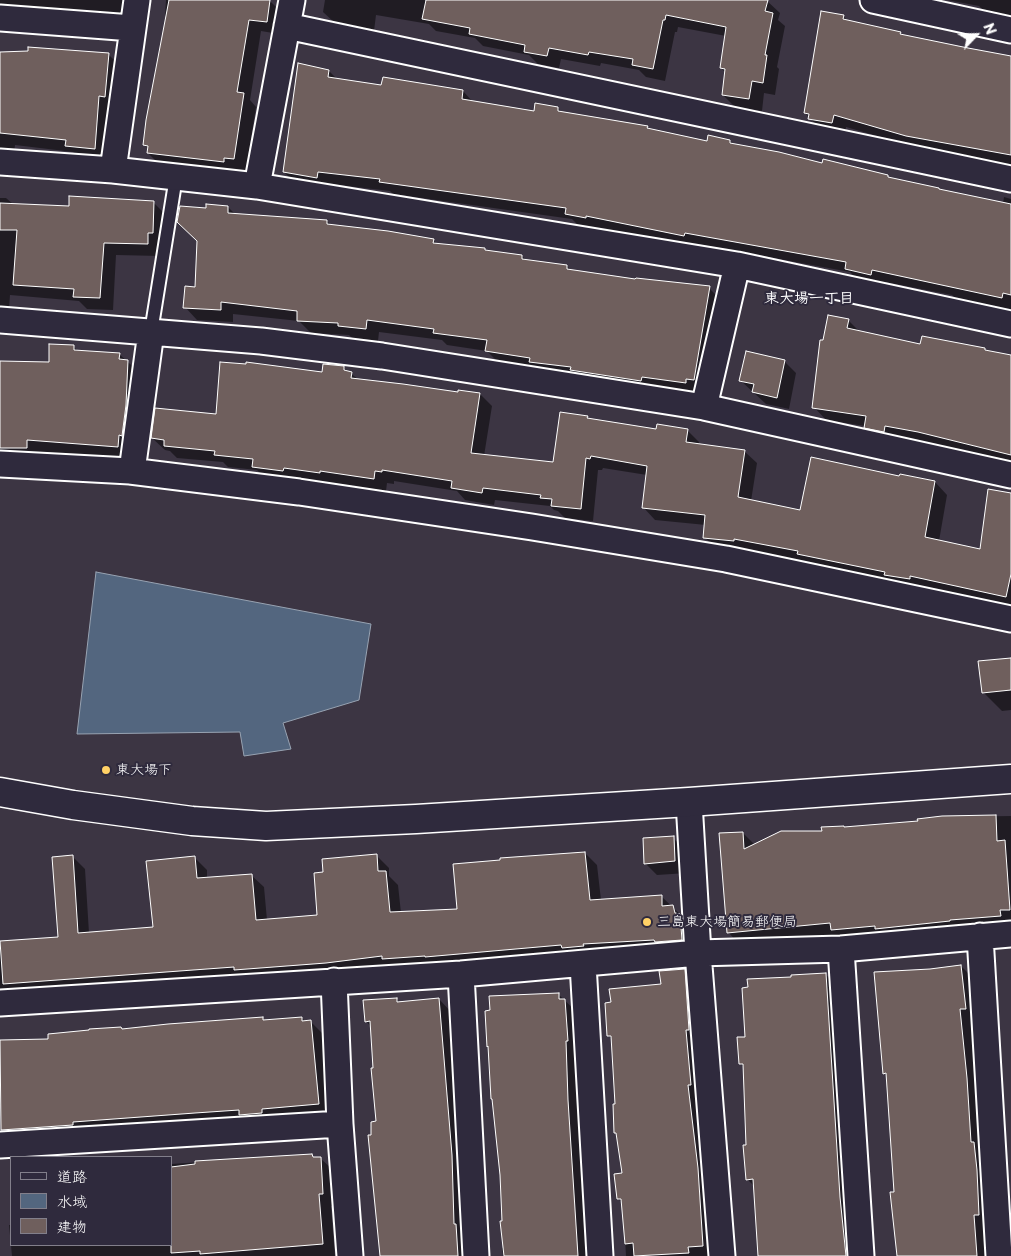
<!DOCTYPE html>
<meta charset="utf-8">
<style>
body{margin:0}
#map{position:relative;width:1011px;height:1256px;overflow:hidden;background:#3c3543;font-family:"Playpen Sans","Klee One",sans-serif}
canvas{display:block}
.legend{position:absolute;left:10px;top:1156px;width:162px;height:90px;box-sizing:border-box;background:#2f2a3d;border:1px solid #827f8b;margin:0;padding:6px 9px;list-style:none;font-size:15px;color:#fff}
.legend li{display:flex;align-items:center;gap:10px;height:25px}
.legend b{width:25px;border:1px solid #827f8b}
.north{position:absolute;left:951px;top:10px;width:50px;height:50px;-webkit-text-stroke:4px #2f2a3d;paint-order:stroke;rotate:66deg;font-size:14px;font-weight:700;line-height:20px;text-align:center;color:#fff}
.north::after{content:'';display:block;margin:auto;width:18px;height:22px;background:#fff;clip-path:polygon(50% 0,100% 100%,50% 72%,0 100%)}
</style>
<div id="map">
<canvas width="1011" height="1256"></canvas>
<ul class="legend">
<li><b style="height:6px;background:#2f2a3d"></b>道路</li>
<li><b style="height:14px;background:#53667f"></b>水域</li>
<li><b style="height:14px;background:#6f5f5d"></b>建物</li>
</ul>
<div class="north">N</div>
</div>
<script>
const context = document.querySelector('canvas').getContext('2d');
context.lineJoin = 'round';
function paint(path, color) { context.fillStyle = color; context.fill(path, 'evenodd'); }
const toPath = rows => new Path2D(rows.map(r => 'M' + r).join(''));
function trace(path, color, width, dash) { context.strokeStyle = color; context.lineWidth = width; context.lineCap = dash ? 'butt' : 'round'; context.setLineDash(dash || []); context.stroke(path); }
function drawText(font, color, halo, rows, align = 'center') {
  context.font = font + ' "Playpen Sans","Klee One",sans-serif'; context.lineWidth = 4; context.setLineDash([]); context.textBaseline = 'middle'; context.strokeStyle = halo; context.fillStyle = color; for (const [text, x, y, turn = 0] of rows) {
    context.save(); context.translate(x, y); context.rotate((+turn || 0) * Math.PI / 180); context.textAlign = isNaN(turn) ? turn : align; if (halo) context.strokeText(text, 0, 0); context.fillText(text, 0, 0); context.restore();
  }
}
const water = toPath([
 [96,572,371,624,359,700,283,723,291,749,244,756,240,732,77,734,96,572]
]);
paint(water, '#53667f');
trace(water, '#98a3b2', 1);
paint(toPath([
 [0,0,126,0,125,19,0,7],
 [166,0,266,0,270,1,282,13,279,34,261,31,250,100,256,107,246,171,236,170,236,174,160,165,148,153,149,149,144,145,167,18,165,16],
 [325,0,766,0,780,13,778,20,785,26,777,67,779,69,775,95,764,93,762,111,735,107,723,95,726,73,721,68,726,36,678,27,677,32,675,32,665,81,646,77,639,70,601,63,600,66,561,59,559,68,538,64,529,55,483,46,475,38,436,31,429,24,376,15,374,31,336,24,323,12],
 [947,0,1011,0,1011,22,992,19,979,6],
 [843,16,849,22,900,35,1011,57,1011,165,919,148,846,127,845,135,822,131,805,113],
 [0,53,108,54,121,67,107,160,79,158,73,152,15,145,14,154,0,154],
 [329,71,338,80,382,87,463,91,473,102,535,112,558,108,562,113,647,127,650,129,708,142,730,141,734,145,1003,204,1004,197,1011,199,1011,310,955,298,952,295,885,282,884,286,859,281,850,272,697,244,697,248,598,228,598,230,579,226,572,219,393,194,390,191,330,184,329,189,296,184,284,172],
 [0,198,6,198,13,204,70,207,153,202,166,215,160,256,116,255,113,310,87,309,79,301,10,295,9,309,0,309],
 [228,207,235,214,327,221,332,226,433,240,438,245,522,256,526,260,567,266,572,271,636,281,709,288,721,300,698,395,499,363,487,351,447,345,442,340,379,332,378,341,352,338,349,335,311,333,299,321,233,314,233,322,197,320,185,307,196,289,207,209],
 [848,320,860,332,921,345,923,337,1011,355,1011,464,998,461,996,458,897,437,878,440,865,427,865,426,826,420,814,407,824,342],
 [73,346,79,352,119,354,140,373,130,459,39,452,39,460,0,459,0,362,50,364],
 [784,361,796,373,789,409,766,404,740,380],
 [344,368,359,380,459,394,480,394,492,406,484,456,554,464,587,417,591,420,657,431,687,430,699,442,699,445,744,451,757,463,751,501,801,511,900,477,935,482,947,495,939,541,981,550,1011,494,1011,607,811,566,806,562,746,550,746,552,717,549,704,537,706,525,655,520,643,507,647,475,603,468,602,470,598,470,593,521,565,518,558,511,554,510,550,506,495,500,494,505,465,500,457,491,394,481,394,484,387,483,386,491,332,483,332,484,266,479,257,470,228,467,223,462,177,458,170,451,165,450,152,438,217,415,323,374],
 [1011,659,1011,710,1002,711,984,693],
 [1011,816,1011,928,844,942,838,936,740,945,728,932,743,833,755,845,844,828,919,822,942,817],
 [673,838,686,850,687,873,657,875,645,863],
 [585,853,597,865,601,900,661,896,685,919,694,952,0,996,0,942,59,938,72,856,85,869,89,933,155,928,194,857,207,870,207,879,251,875,264,887,267,920,319,917,325,873,376,855,389,868,389,876,398,885,401,913,459,910],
 [961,966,973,978,978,1021,972,1022,979,1092,988,1256,897,1256,892,1194,895,1193,887,1076,884,1073,930,970],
 [684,970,696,982,714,1256,626,1256,623,1203,618,1199,623,1174,612,1039,609,1036,663,986],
 [825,974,838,986,857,1256,760,1256,755,1187,747,1179,744,1068,740,1063,747,1038,792,978],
 [558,994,577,1012,589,1256,503,1256,502,1248,504,1248],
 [397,999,400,1003,439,999,451,1012,469,1256,381,1256,373,1136,378,1122,371,1027,366,1021],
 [302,1018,306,1022,311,1022,323,1034,331,1116,15,1141,2,1129,2,1106,0,1105,0,1041,50,1040,123,1030,263,1019,265,1021],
 [311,1155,315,1158,320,1158,333,1170,335,1206,331,1206,335,1256,12,1256,9,1225,11,1225,11,1245,171,1245,171,1164],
 [10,1172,11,1172,11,1199]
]), '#0007');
const building = toPath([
 [169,0,270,0,267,22,249,20,237,92,244,93,234,159,224,158,224,162,147,153,148,146,143,145,146,120,169,0],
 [426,0,768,0,765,11,773,13,765,55,767,55,763,83,752,81,749,99,722,95,725,69,720,68,726,27,666,15,665,20,663,20,653,69,632,65,633,59,589,52,588,55,549,48,547,56,524,52,525,45,469,34,470,28,422,19,426,0],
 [821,11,844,15,843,19,901,32,900,34,968,48,1011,56,1011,155,906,136,834,115,832,123,808,119,809,114,804,113,821,11],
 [28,47,109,53,105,97,99,96,95,149,65,146,66,140,0,133,0,52,28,51,28,47],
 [298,63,329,70,328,77,381,85,383,77,463,90,462,99,534,111,535,103,558,107,558,111,648,126,647,128,707,141,708,135,730,140,730,143,779,152,822,163,823,159,888,175,888,177,939,188,939,189,1011,204,1011,295,1003,293,1002,298,872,270,871,275,845,269,846,262,685,233,684,236,586,216,586,218,565,214,566,208,379,182,380,179,318,172,317,178,283,172,298,63],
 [69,196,154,201,153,233,148,233,148,244,104,243,100,298,73,297,74,289,13,285,17,230,0,230,0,203,69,206,69,196],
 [206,204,228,206,228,213,327,220,327,224,388,231,434,239,433,243,485,248,485,250,522,255,522,259,567,265,567,269,635,279,636,278,710,286,694,380,686,379,686,383,642,377,641,381,570,370,571,367,529,362,530,358,485,351,487,340,433,333,434,329,367,320,366,329,338,326,338,323,297,321,297,311,221,302,221,310,183,308,185,286,195,287,197,241,177,222,180,206,206,208,206,204],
 [828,315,849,319,847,328,920,344,922,336,985,348,985,350,1011,355,1011,455,918,432,885,426,884,432,864,428,866,416,812,408,820,340,823,340,828,315],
 [49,344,74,345,74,350,120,353,119,359,128,360,126,405,122,436,119,435,118,447,27,440,27,448,0,448,0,361,49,362,49,344],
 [746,351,785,360,777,398,752,392,754,384,739,381,746,351],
 [220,362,246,364,246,362,322,372,323,364,344,366,344,370,352,372,351,378,403,384,458,392,458,390,480,393,471,453,553,462,560,412,588,416,587,418,656,429,657,424,688,429,686,442,745,450,738,497,800,510,811,457,899,476,900,474,935,481,925,537,980,549,988,489,1011,493,1011,574,1006,597,910,576,910,579,884,575,885,572,797,554,798,551,734,539,734,541,703,538,705,515,642,508,647,466,591,456,590,459,586,458,581,509,551,506,552,499,540,498,541,495,483,488,482,493,451,488,452,481,382,470,382,472,375,471,374,479,320,471,320,473,284,468,283,471,252,467,253,459,214,455,215,451,164,446,164,440,151,438,155,408,216,414,220,362],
 [1011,658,1011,690,982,693,978,661,1011,658],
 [996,815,997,841,1005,840,1010,910,1000,910,1001,916,950,920,950,921,875,929,875,926,831,930,830,923,727,933,719,833,743,832,744,849,781,831,822,831,821,827,844,826,844,827,918,821,917,819,942,816,996,815],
 [674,836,675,861,644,864,643,838,674,836],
 [585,852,590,900,662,895,662,906,673,905,675,913,680,914,682,940,655,942,654,940,583,944,584,946,562,948,561,945,425,957,425,956,382,959,382,956,326,963,234,970,234,967,3,984,0,941,58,937,52,857,73,855,78,933,153,927,146,861,195,856,197,878,252,874,256,920,317,915,314,873,323,872,322,859,377,854,378,871,386,871,390,912,457,909,453,864,500,860,500,858,585,852],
 [961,965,966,1009,960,1009,967,1078,971,1142,974,1142,977,1170,979,1215,974,1215,977,1256,897,1256,890,1192,894,1192,886,1073,883,1074,874,972,930,969,961,965],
 [685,969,689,1030,686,1030,691,1085,688,1085,698,1168,703,1246,688,1247,689,1253,634,1256,633,1243,625,1244,621,1199,617,1199,614,1174,622,1173,616,1133,614,1133,613,1104,615,1104,611,1036,607,1036,605,1003,611,1002,609,989,661,984,659,971,685,969],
 [826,973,840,1197,846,1256,758,1256,753,1179,746,1180,743,1145,746,1145,743,1064,739,1064,737,1037,745,1037,742,988,748,987,747,979,791,977,791,975,826,973],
 [559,993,559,999,565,999,568,1041,566,1041,568,1100,578,1256,504,1256,500,1221,502,1221,500,1175,492,1099,491,1099,488,1046,487,1047,485,1011,490,1010,489,996,559,993],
 [397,998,397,1002,439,998,452,1155,454,1224,456,1224,458,1256,380,1256,368,1135,371,1135,371,1122,376,1121,371,1068,373,1068,370,1021,365,1022,363,1000,397,998],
 [263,1017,263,1020,302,1017,302,1021,311,1020,319,1104,262,1109,262,1113,239,1115,239,1110,195,1113,73,1122,73,1125,1,1130,0,1040,48,1039,48,1034,89,1030,89,1029,121,1027,122,1029,168,1024,263,1017],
 [312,1154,313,1157,321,1157,323,1194,319,1194,323,1244,200,1254,200,1251,171,1253,171,1167,195,1164,195,1161,312,1154]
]);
paint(building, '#6f5f5d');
trace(building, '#fff', 1);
const service = toPath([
 [151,332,176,177]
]);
const minor = toPath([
 [873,0,1011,30],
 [0,18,132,28],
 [287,26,1011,179],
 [0,162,113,170,257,186,737,265,1011,324],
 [113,170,137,0],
 [257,186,292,0],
 [0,320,261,341,382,356,704,407,1011,475],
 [704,407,737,265],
 [0,464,130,471,299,492,532,527,726,559,1011,619],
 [132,471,151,332],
 [689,802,698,953,722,1256],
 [980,936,999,1256],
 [841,949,861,1256],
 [583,964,600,1256],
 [461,974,476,1256],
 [334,981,340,1124,350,1256],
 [0,1003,461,974,698,953,841,949,1011,934],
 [0,1145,340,1124]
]);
const tertiary = toPath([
 [0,792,73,805,192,821,266,826,416,819,689,802,1011,779]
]);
trace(service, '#fff', 16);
trace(minor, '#fff', 29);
trace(tertiary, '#fff', 31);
trace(service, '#2f2a3d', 12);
trace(minor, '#2f2a3d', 25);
trace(tertiary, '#2f2a3d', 28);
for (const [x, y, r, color] of [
 [106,770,5,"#ffd166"],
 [647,922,5,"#ffd166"]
]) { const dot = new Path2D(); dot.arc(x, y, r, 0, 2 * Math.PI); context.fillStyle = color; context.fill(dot); trace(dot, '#2f2a3d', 2); }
drawText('14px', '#fff', '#2f2a3d', [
 ["東大場下",116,770],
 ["三島東大場簡易郵便局",657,922]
], 'left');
drawText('bold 15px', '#fff', '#2f2a3d', [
 ["東大場一丁目",809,299]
]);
</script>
